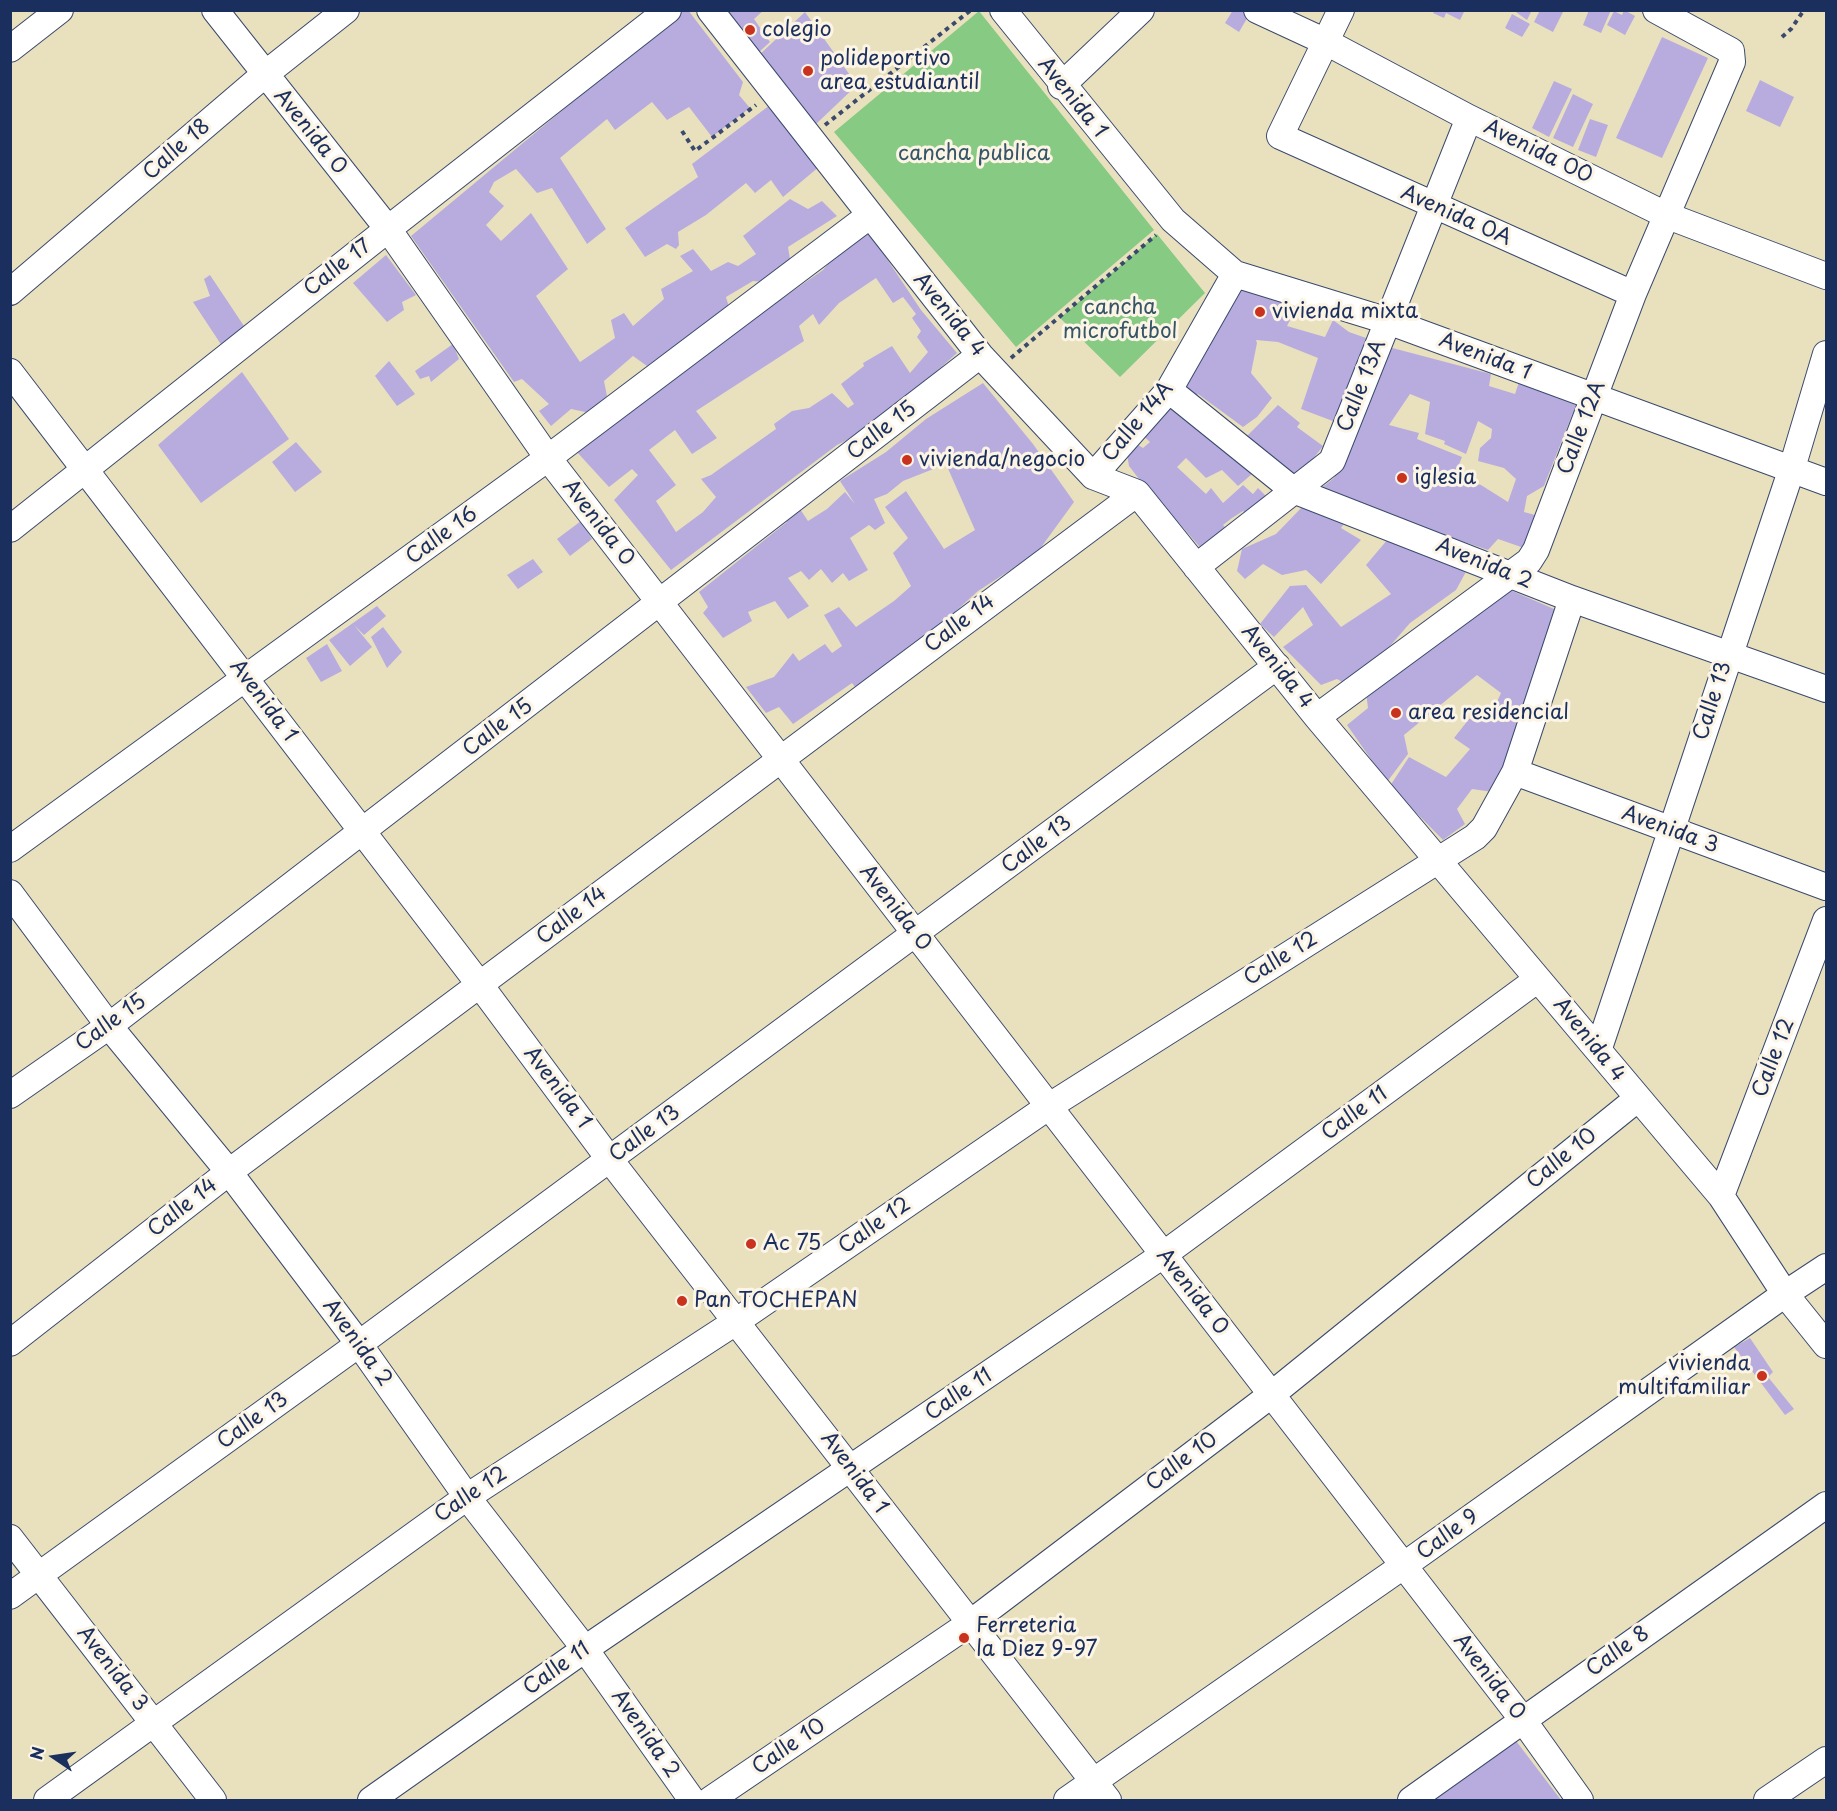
<!DOCTYPE html>
<style>
body{margin:0}
#map{position:relative;width:1837px;height:1811px;overflow:hidden;background:#e9e1be;font-family:"Playpen Sans",sans-serif}
canvas{display:block}
.frame{position:absolute;inset:0;border:12px solid #1b2f5e;pointer-events:none}
.north{position:absolute;left:24px;top:1727px;width:60px;height:60px;-webkit-text-stroke:4px #fcf5e5;paint-order:stroke;rotate:283deg;font-size:16px;font-weight:700;line-height:24px;text-align:center;color:#1b2f5e}
.north::after{content:'';display:block;margin:auto;width:21px;height:27px;background:#1b2f5e;clip-path:polygon(50% 0,100% 100%,50% 72%,0 100%)}
</style>
<div id="map">
<canvas width="1837" height="1811"></canvas>
<div class="frame"></div>
<div class="north">N</div>
</div>
<script>
const context = document.querySelector('canvas').getContext('2d');
context.lineJoin = 'round';
function paint(path, color) { context.fillStyle = color; context.fill(path, 'evenodd'); }
const toPath = rows => new Path2D(rows.map(r => 'M' + r).join(''));
function trace(path, color, width, dash) { context.strokeStyle = color; context.lineWidth = width; context.lineCap = dash ? 'butt' : 'round'; context.setLineDash(dash || []); context.stroke(path); }
function drawText(font, color, halo, rows, align = 'center') {
  context.font = font + ' "Playpen Sans",sans-serif'; context.lineWidth = 6; context.setLineDash([]); context.textBaseline = 'middle'; context.strokeStyle = halo; context.fillStyle = color; for (const [text, x, y, turn = 0] of rows) {
    context.save(); context.translate(x, y); context.rotate((+turn || 0) * Math.PI / 180); context.textAlign = isNaN(turn) ? turn : align; if (halo) context.strokeText(text, 0, 0); context.fillText(text, 0, 0); context.restore();
  }
}
paint(toPath([
 [979,11,1154,230,1016,347,834,132],
 [1157,234,1205,293,1120,377,1060,318]
]), '#87ca83');
paint(toPath([
 [683,10,688,10,743,82,739,95,750,108,712,137,689,107,667,120,652,102,615,130,607,119,560,158,606,229,587,244,552,188,537,193,516,169,494,182,489,192,504,206,486,225,501,241,531,213,568,269,536,296,580,362,615,338,611,320,624,313,633,326,664,299,661,289,693,271,680,256,693,249,711,271,728,262,738,266,756,254,743,236,790,199,808,209,822,201,837,216,788,247,790,259,765,282,753,281,726,297,729,307,647,366,633,356,604,381,607,396,590,413,571,409,551,426,539,411,549,404,522,379,514,382,411,236],
 [723,10,764,10,754,19,770,42,757,54],
 [1233,10,1252,10,1239,32,1225,23],
 [1435,10,1465,10,1460,20,1446,13,1444,18,1433,13],
 [1513,10,1532,10,1527,20],
 [1540,10,1564,10,1553,32,1534,22],
 [1589,10,1611,10,1601,33,1583,25],
 [1624,10,1635,16,1625,35,1607,25,1614,11,1622,15],
 [805,12,857,85,814,126,758,56],
 [1512,14,1530,24,1522,37,1505,28],
 [1662,37,1708,58,1662,158,1616,138],
 [1760,80,1794,97,1780,127,1746,111],
 [1554,81,1572,89,1549,137,1532,128],
 [1573,94,1593,104,1573,147,1553,138],
 [770,105,820,166,783,197,771,180,755,193,746,183,706,215,678,232,679,245,676,249,667,244,645,257,625,228,698,177,692,164],
 [1590,119,1608,125,1596,157,1578,150],
 [867,229,921,310,957,353,929,378,851,438,837,445,671,570,614,500,638,475,632,469,609,487,576,451,731,334,823,270,836,254],
 [876,278,893,303,903,297,916,314,912,318,921,331,917,337,928,352,910,373,892,346,863,363,864,366,841,384,854,404,848,408,832,393,809,408,792,411,774,424,776,429,711,475,701,479,716,497,703,512,676,532,656,501,676,485,649,450,675,430,692,454,717,438,696,411,804,341,799,326,813,314,819,325,839,303],
 [386,255,416,295,402,302,404,310,387,322,353,283],
 [210,275,250,335,226,352,193,302,210,296,204,279],
 [1244,282,1299,302,1287,326,1325,337,1333,320,1349,332,1366,338,1338,423,1301,409,1318,358,1278,342,1256,340,1257,343,1251,373,1272,398,1257,417,1243,427,1198,394,1194,398,1183,385,1210,345,1219,323],
 [453,344,459,359,431,382,429,376,420,379,415,371],
 [1385,346,1491,374,1489,386,1515,394,1519,382,1576,405,1544,486,1527,496,1524,512,1535,515,1524,548,1498,539,1488,550,1316,492,1334,478,1357,435],
 [1410,394,1430,402,1425,434,1445,441,1444,444,1466,454,1478,421,1492,429,1491,438,1480,448,1478,461,1504,468,1516,479,1508,502,1481,485,1454,477,1462,457,1417,439,1419,433,1389,425],
 [389,361,415,394,397,406,375,376],
 [242,372,289,439,201,503,158,445],
 [983,383,1033,444,1074,502,1037,553,978,591,923,641,855,687,852,683,793,724,779,707,766,713,746,687,774,677,793,653,799,661,825,644,832,653,842,646,824,615,839,607,856,627,894,601,911,586,893,553,908,538,885,507,906,491,944,549,975,530,946,464,903,481,887,494,874,499,885,523,875,530,869,525,850,538,868,570,849,581,843,573,832,583,821,569,809,580,801,571,788,578,809,606,788,619,775,601,748,612,752,621,723,638,703,613,708,607,699,592,787,522,784,518,800,509,808,521,827,509,845,492,855,504,840,481,886,452,926,419],
 [1166,404,1219,440,1252,474,1238,486,1222,470,1206,478,1186,458,1177,467,1206,494,1211,488,1223,503,1243,485,1253,494,1258,488,1270,500,1252,519,1243,511,1232,518,1223,525,1229,532,1205,553,1179,523,1176,527,1129,466,1126,448,1132,441,1143,448,1150,442,1141,434],
 [1278,405,1300,423,1297,427,1323,446,1295,482,1243,440],
 [296,442,322,472,295,492,272,462],
 [1305,504,1346,521,1341,528,1361,540,1321,584,1306,570,1282,575,1263,564,1245,579,1237,571,1242,549,1276,534],
 [581,521,592,539,570,556,557,539],
 [1388,539,1467,570,1456,590,1410,623,1377,661,1344,683,1337,679,1321,685,1283,647,1313,625,1303,607,1274,637,1260,624,1290,586,1306,585,1341,627,1391,594,1366,565],
 [533,559,543,572,518,589,507,575],
 [1501,586,1561,612,1493,792,1472,789,1457,809,1465,824,1443,840,1390,786,1409,757,1446,777,1470,749,1454,738,1469,719,1489,719,1501,693,1477,675,1404,735,1408,754,1387,782,1347,725,1368,708,1366,692],
 [377,606,386,616,364,635,354,625,372,647,350,666,329,640],
 [383,627,402,652,387,668,371,637],
 [327,644,342,671,321,682,306,658],
 [1750,1338,1773,1372,1768,1377,1794,1409,1785,1415,1734,1347],
 [1510,1733,1561,1800,1417,1800]
]), '#b8acdf');
const minor = toPath([
 [215,10,388,229,548,458,1523,1720,1580,1800],
 [710,10,980,355,1093,476,1137,493,1317,717,1721,1196,1785,1294,1826,1345],
 [1003,10,1173,220,1235,274,1388,321,1826,482],
 [1257,10,1326,42,1469,118,1668,216,1826,276],
 [1341,10,1280,136,1633,294],
 [10,49,60,10],
 [1061,86,1141,10],
 [10,292,264,75,346,10],
 [10,372,480,985,610,1160,1108,1800],
 [1169,390,1293,490,1572,599,1826,689],
 [1093,476,1169,390,1235,274],
 [10,529,388,229,668,10],
 [1196,567,1332,461,1469,118],
 [1317,717,1529,561,1536,550,1633,294,1732,62,1731,51,1656,10],
 [1515,772,1826,887],
 [10,849,548,458,869,216],
 [10,893,109,1026,229,1172,359,1344,467,1497,585,1649,692,1800],
 [1599,1048,1792,468,1826,354],
 [10,1095,109,1026,980,355],
 [1721,1196,1826,920],
 [10,1343,229,1172,1137,493],
 [10,1538,213,1800],
 [10,1596,359,1344,1277,666],
 [47,1800,467,1497,737,1321,1048,1107,1475,837,1484,828,1515,772,1572,599],
 [371,1800,585,1649,1163,1255,1538,979],
 [710,1800,969,1624,1271,1395,1637,1099],
 [1067,1800,1403,1566,1785,1294,1826,1267],
 [1411,1800,1826,1505],
 [1767,1800,1826,1760]
]);
trace(minor, '#3a4a6c', 28);
trace(toPath([
 [1782,37,1791,29,1804,10],
 [825,125,971,10],
 [682,131,695,151,756,105],
 [1011,358,1156,235]
]), '#3a4a6c', 4, [4.5, 4.5]);
trace(minor, '#fff', 26);
for (const [x, y, r, color] of [
 [750,30,6,"#c8321e"],
 [808,71,6,"#c8321e"],
 [1260,312,6,"#c8321e"],
 [907,460,6,"#c8321e"],
 [1402,478,6,"#c8321e"],
 [1396,713,6,"#c8321e"],
 [751,1244,6,"#c8321e"],
 [682,1301,6,"#c8321e"],
 [1762,1376,6,"#c8321e"],
 [964,1638,6,"#c8321e"]
]) { const dot = new Path2D(); dot.arc(x, y, r, 0, 2 * Math.PI); context.fillStyle = color; context.fill(dot); trace(dot, '#fcf5e5', 2); }
drawText('21px', '#1b2f5e', '#fcf5e5', [
 ["colegio",762,30],
 ["polideportivo",820,59],
 ["area estudiantil",820,83],
 ["vivienda mixta",1272,312],
 ["vivienda/negocio",919,460],
 ["iglesia",1414,478],
 ["area residencial",1408,713],
 ["Ac 75",763,1244],
 ["Pan TOCHEPAN",694,1301],
 ["vivienda",1750,1364,"right"],
 ["multifamiliar",1750,1388,"right"],
 ["Ferreteria",976,1626],
 ["la Diez 9-97",976,1650]
], 'left');
drawText('21px', '#1b2f5e', '#fcf5e5', [
 ["Avenida 1",1072,98,51],
 ["Avenida 0",310,132,51],
 ["Calle 18",177,150,-41],
 ["Avenida 00",1538,152,26],
 ["Avenida 0A",1456,216,24],
 ["Calle 17",338,268,-38],
 ["Avenida 4",949,315,51],
 ["Avenida 1",1485,357,21],
 ["Calle 13A",1362,386,-68],
 ["Calle 14A",1138,422,-50],
 ["Calle 12A",1582,428,-69],
 ["Calle 15",882,431,-38],
 ["Avenida 0",598,523,52],
 ["Calle 16",442,536,-36],
 ["Avenida 2",1484,564,22],
 ["Calle 14",960,624,-37],
 ["Avenida 4",1277,667,51],
 ["Avenida 1",263,701,53],
 ["Calle 13",1713,701,-72],
 ["Calle 15",498,728,-37],
 ["Avenida 3",1670,830,20],
 ["Calle 13",1037,845,-37],
 ["Avenida 0",895,908,52],
 ["Calle 14",572,916,-37],
 ["Calle 12",1281,959,-32],
 ["Calle 15",111,1023,-36],
 ["Avenida 4",1589,1040,51],
 ["Calle 12",1774,1058,-69],
 ["Avenida 1",557,1088,53],
 ["Calle 11",1355,1114,-36],
 ["Calle 13",645,1134,-36],
 ["Calle 10",1562,1159,-39],
 ["Calle 14",183,1208,-38],
 ["Calle 12",875,1226,-35],
 ["Avenida 0",1192,1292,52],
 ["Avenida 2",357,1343,54],
 ["Calle 11",959,1395,-34],
 ["Calle 13",253,1421,-36],
 ["Calle 10",1182,1462,-37],
 ["Avenida 1",854,1473,53],
 ["Calle 12",471,1495,-34],
 ["Calle 9",1448,1535,-36],
 ["Calle 8",1618,1652,-35],
 ["Avenida 3",112,1669,52],
 ["Calle 11",557,1669,-35],
 ["Avenida 0",1489,1677,52],
 ["Avenida 2",645,1734,55],
 ["Calle 10",789,1747,-34]
]);
drawText('21px', '#365667', '#fcf5e5', [
 ["cancha publica",974,154],
 ["cancha",1120,308],
 ["microfutbol",1120,332]
]);
</script>
